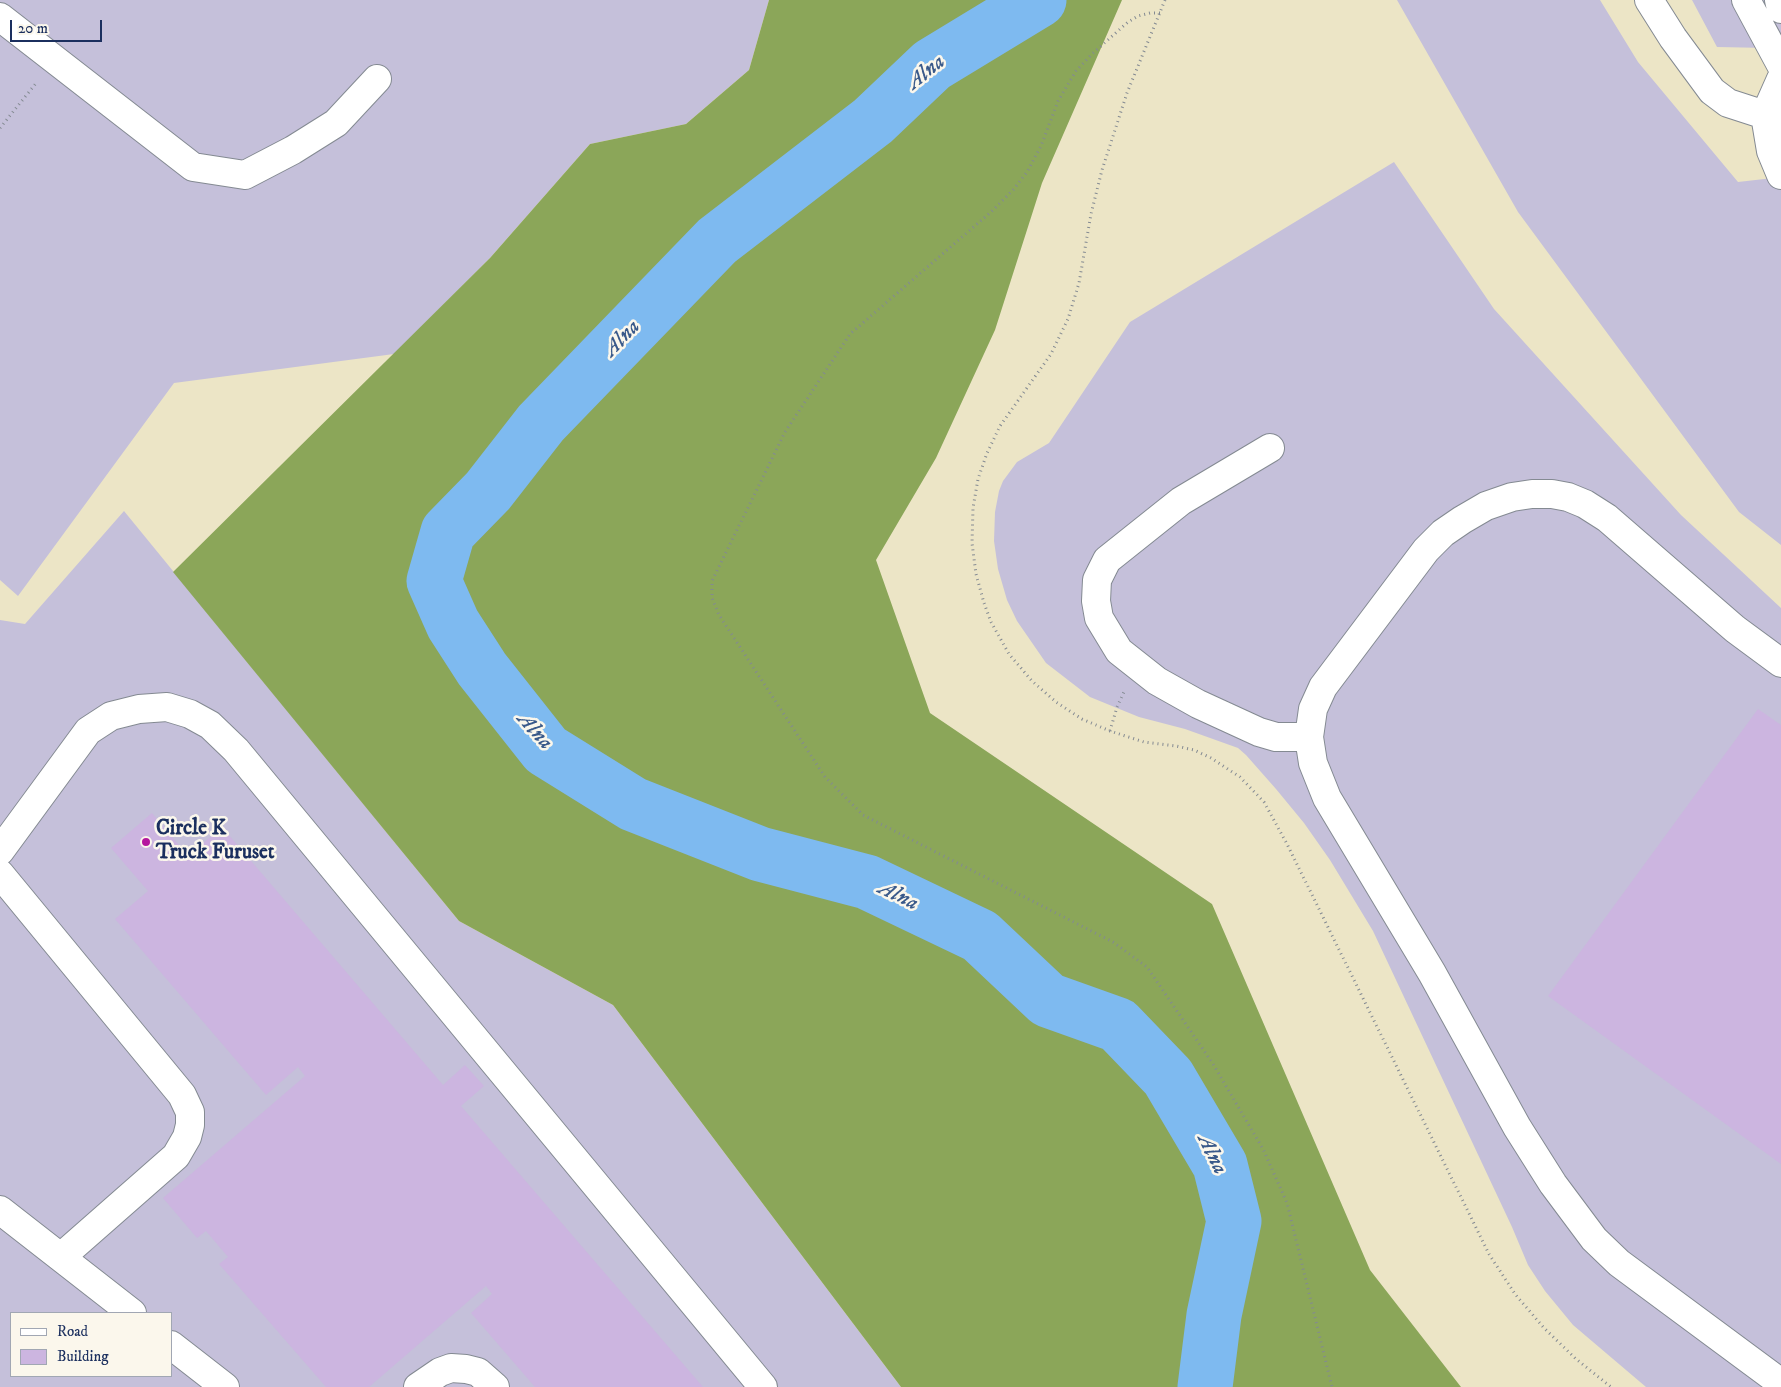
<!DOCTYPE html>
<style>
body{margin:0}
#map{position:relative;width:1781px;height:1387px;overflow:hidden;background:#ece5c6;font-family:"IM FELL DW Pica",serif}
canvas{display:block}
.legend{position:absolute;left:10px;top:1312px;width:162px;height:65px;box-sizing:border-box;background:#fbf7ec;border:1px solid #a1a7b3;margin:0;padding:6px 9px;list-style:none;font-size:15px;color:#1b2f5e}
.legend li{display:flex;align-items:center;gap:10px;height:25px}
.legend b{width:25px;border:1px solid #a1a7b3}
.scale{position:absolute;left:10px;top:20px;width:92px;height:22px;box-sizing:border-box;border:2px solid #1b2f5e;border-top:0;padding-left:6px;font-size:15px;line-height:18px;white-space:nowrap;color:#1b2f5e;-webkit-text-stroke:4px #fbf7ec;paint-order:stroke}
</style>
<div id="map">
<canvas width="1781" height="1387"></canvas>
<ul class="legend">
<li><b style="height:6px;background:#fff"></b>Road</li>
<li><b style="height:14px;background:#ccb5e0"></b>Building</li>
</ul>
<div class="scale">20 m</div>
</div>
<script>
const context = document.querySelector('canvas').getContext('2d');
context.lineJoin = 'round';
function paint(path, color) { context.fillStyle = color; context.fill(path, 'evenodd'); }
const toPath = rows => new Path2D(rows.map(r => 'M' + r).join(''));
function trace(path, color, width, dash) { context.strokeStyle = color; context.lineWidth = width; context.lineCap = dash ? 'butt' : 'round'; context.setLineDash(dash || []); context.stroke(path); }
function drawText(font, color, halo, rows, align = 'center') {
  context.font = font + ' "IM FELL DW Pica",serif'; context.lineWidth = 5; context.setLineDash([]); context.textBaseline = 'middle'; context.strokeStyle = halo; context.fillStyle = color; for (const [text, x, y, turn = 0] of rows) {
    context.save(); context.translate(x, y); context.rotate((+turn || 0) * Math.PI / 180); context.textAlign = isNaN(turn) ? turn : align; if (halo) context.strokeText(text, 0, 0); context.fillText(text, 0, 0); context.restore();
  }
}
paint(toPath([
 [0,0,769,0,749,70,686,124,590,144,490,258,394,354,174,383,18,596,0,580],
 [1397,0,1600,0,1638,62,1738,182,1773,178,1781,175,1781,545,1739,512,1518,212],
 [1692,0,1781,0,1781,53,1768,48,1717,47],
 [1394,162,1494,309,1681,515,1781,608,1781,1387,1646,1387,1573,1325,1545,1291,1528,1265,1512,1227,1373,931,1330,860,1304,823,1276,789,1246,755,1238,748,1185,729,1139,717,1090,697,1046,663,1017,621,1007,600,998,569,994,541,995,512,999,491,1003,481,1017,462,1049,443,1130,322],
 [124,511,459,921,613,1005,901,1387,0,1387,0,620,25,624],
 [11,1313,171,1313,171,1376,11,1376]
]), '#c5c0da');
paint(toPath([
 [769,0,1122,0,1042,183,995,330,936,458,876,560,930,713,1212,904,1370,1270,1461,1387,901,1387,613,1005,459,921,173,572,490,258,590,144,686,124,749,70]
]), '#8ba659');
trace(toPath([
 [1039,0,932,65,873,121,717,241,541,423,488,491,448,532,434,581,453,624,482,669,546,750,633,804,760,854,867,882,980,936,1048,1000,1118,1025,1168,1077,1220,1165,1234,1221,1214,1315,1205,1387]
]), '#7ebaf0', 55);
paint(toPath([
 [1758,709,1781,725,1781,1164,1548,996],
 [152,813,188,856,222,827,443,1085,465,1065,484,1086,461,1106,703,1387,535,1387,471,1313,492,1294,486,1286,369,1387,326,1387,219,1264,228,1257,206,1231,197,1238,163,1198,305,1076,298,1067,266,1095,115,919,148,891,111,848]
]), '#ccb5e0');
const minor = toPath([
 [1649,0,1673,38,1712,91,1728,103,1765,115,1781,116],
 [1746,0,1781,65],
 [1779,0,1781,9],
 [0,17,193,167,245,175,293,150,336,123,377,79],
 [1781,79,1765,115,1771,151,1781,175],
 [1270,448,1181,501,1107,560,1097,580,1096,601,1099,618,1119,651,1157,681,1198,704,1259,732,1276,737,1309,737],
 [1781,663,1735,629,1607,518,1585,504,1568,497,1552,494,1532,494,1512,497,1486,506,1462,520,1443,533,1426,550,1323,687,1313,709,1309,737,1313,763,1327,798,1432,973,1517,1127,1553,1184,1594,1239,1619,1263,1781,1383],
 [0,851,88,731,111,716,139,709,167,707,190,714,210,725,236,750,763,1387],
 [0,874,182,1095,190,1112,190,1125,187,1137,176,1156,61,1257],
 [0,1210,132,1313],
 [171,1345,225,1387],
 [418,1387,440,1372,451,1368,466,1369,478,1372,495,1387]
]);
trace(minor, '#848a92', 30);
trace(toPath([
 [1165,0,1127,93,1102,170,1091,214,1079,283,1068,319,1051,354,1000,426,987,453,978,479,973,508,972,543,976,574,984,603,991,622,1009,654,1032,681,1056,702,1082,719,1110,731,1144,742,1176,746,1194,750,1211,758,1240,777,1264,802,1287,844,1489,1254,1515,1294,1544,1328,1576,1359,1611,1387],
 [1160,13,1150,13,1138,16,1128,22,1092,54,1076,71,1058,101,1041,146,1027,172,1013,190,991,212,850,334,785,432,712,581,712,598,719,615,825,777,863,815,1113,942,1147,967,1213,1064,1263,1149,1287,1203,1332,1387],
 [0,128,37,82],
 [1110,731,1117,707,1124,692]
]), '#848a92', 3, [1, 4]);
trace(minor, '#fff', 28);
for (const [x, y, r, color] of [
 [146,842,5,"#b5179e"]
]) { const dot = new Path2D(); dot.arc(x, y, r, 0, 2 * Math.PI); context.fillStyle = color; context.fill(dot); trace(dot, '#fbf7ec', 2); }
drawText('bold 21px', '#1b2f5e', '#fbf7ec', [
 ["Circle K",156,830],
 ["Truck Furuset",156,854]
], 'left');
drawText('italic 22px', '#39598a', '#fbf7ec', [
 ["Alna",927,73,-39],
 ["Alna",623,339,-46],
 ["Alna",534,732,48],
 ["Alna",898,897,26],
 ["Alna",1211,1155,64]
]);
</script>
